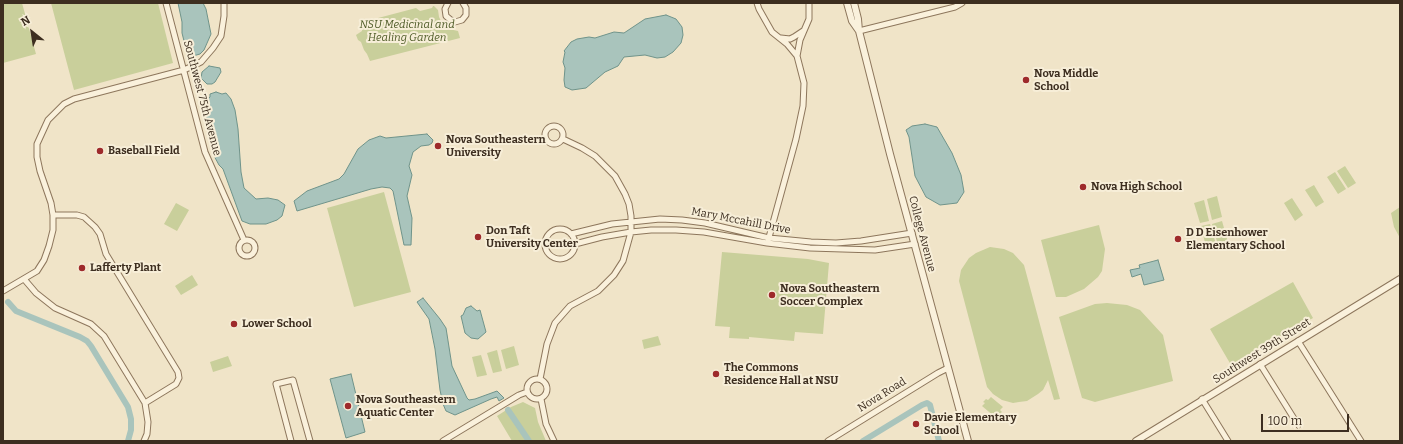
<!DOCTYPE html>
<style>
body{margin:0}
#map{position:relative;width:1403px;height:444px;overflow:hidden;background:#f0e4c8;font-family:Bitter,serif}
canvas{display:block}
.frame{position:absolute;inset:0;border:4px solid #3d2e20;pointer-events:none}
.north{position:absolute;left:12px;top:12px;width:40px;height:40px;-webkit-text-stroke:3px #f7eed8;paint-order:stroke;rotate:330deg;font-size:11px;font-weight:700;line-height:16px;text-align:center;color:#3d2e20}
.north::after{content:'';display:block;margin:auto;width:14px;height:18px;background:#3d2e20;clip-path:polygon(50% 0,100% 100%,50% 72%,0 100%)}
.scale{position:absolute;left:1261px;top:414px;width:88px;height:18px;box-sizing:border-box;border:2px solid #3d2e20;border-top:0;padding-left:5px;font-size:12px;line-height:14px;white-space:nowrap;color:#3d2e20;-webkit-text-stroke:3px #f7eed8;paint-order:stroke}
</style>
<div id="map">
<canvas width="1403" height="444"></canvas>
<div class="frame"></div>
<div class="north">N</div>
<div class="scale">100 m</div>
</div>
<script>
const context = document.querySelector('canvas').getContext('2d');
context.lineJoin = 'round';
function paint(path, color) { context.fillStyle = color; context.fill(path, 'evenodd'); }
const toPath = rows => new Path2D(rows.map(r => 'M' + r).join(''));
function trace(path, color, width, dash) { context.strokeStyle = color; context.lineWidth = width; context.lineCap = dash ? 'butt' : 'round'; context.setLineDash(dash || []); context.stroke(path); }
function drawText(font, color, halo, rows, align = 'center') {
  context.font = font + ' Bitter,serif'; context.lineWidth = 4; context.setLineDash([]); context.textBaseline = 'middle'; context.strokeStyle = halo; context.fillStyle = color; for (const [text, x, y, turn = 0] of rows) {
    context.save(); context.translate(x, y); context.rotate((+turn || 0) * Math.PI / 180); context.textAlign = isNaN(turn) ? turn : align; if (halo) context.strokeText(text, 0, 0); context.fillText(text, 0, 0); context.restore();
  }
}
paint(toPath([
 [3,3,22,3,36,54,3,63],
 [51,3,158,3,173,63,74,90],
 [433,6,434,6,438,10,439,17,442,23,449,29,458,31,460,38,370,61,367,54,364,50,361,42,358,40,356,35,362,31,363,22,416,8,420,11,432,8],
 [1345,166,1356,183,1348,188,1337,171],
 [1335,172,1346,189,1338,194,1327,177],
 [1314,185,1324,202,1316,207,1305,190],
 [384,192,411,292,354,307,327,208],
 [1217,196,1222,217,1212,220,1207,199],
 [1292,198,1303,215,1295,221,1284,203],
 [1204,200,1209,221,1200,223,1194,203],
 [176,203,189,210,177,231,164,224],
 [1400,207,1400,238,1394,227,1391,213],
 [1222,221,1228,242,1218,245,1212,224],
 [1210,224,1216,244,1206,247,1201,226],
 [1099,225,1105,249,1102,271,1098,277,1084,289,1066,297,1056,297,1041,240],
 [990,247,1004,249,1013,253,1024,265,1060,399,1054,400,1048,380,1043,390,1038,394,1027,401,1019,402,1013,403,1002,400,993,394,987,387,959,281,961,270,969,258,976,253],
 [722,252,808,259,829,263,823,334,795,332,794,341,749,337,749,339,729,338,730,327,715,326],
 [192,275,198,285,181,295,175,286],
 [1293,282,1313,318,1231,365,1210,329],
 [1107,303,1127,305,1140,310,1163,335,1173,381,1095,402,1082,398,1059,317,1095,304],
 [658,336,661,345,644,349,642,340],
 [514,346,519,365,506,369,501,350],
 [497,350,502,371,493,373,487,353],
 [481,355,487,375,477,377,472,357],
 [228,356,232,366,213,372,210,362],
 [991,397,1003,407,1000,410,1002,412,995,417,982,406,985,403,983,402,986,399,988,400],
 [523,402,535,408,538,422,546,441,512,441,497,416,511,407]
]), '#c9cf9b');
const water = toPath([
 [178,3,203,3,206,9,211,34,204,50,200,54,193,56,185,45,182,33,182,22,178,3],
 [666,15,676,19,682,27,683,35,681,43,673,52,665,57,657,58,645,55,624,57,618,66,605,72,586,88,572,90,565,87,564,80,565,68,563,62,565,52,564,51,571,42,577,39,589,37,595,38,614,32,624,33,645,19,666,15],
 [209,66,220,68,221,72,215,82,212,84,207,84,201,78,202,72,209,66],
 [216,92,222,94,226,93,231,99,235,110,238,129,241,172,244,188,256,199,268,198,278,200,285,205,282,216,277,220,266,224,250,224,242,221,223,169,219,165,213,154,202,104,210,97,210,94,216,92],
 [925,124,937,127,952,153,961,175,964,192,957,203,940,205,926,197,915,176,909,137,906,130,912,126,925,124],
 [427,134,433,140,432,143,429,145,421,146,413,152,409,166,412,175,407,196,412,218,411,245,404,245,393,191,390,188,382,187,371,189,297,211,294,201,307,191,339,179,344,174,358,149,369,140,380,136,386,138,427,134],
 [1158,260,1164,280,1144,285,1141,274,1132,277,1130,270,1140,268,1139,265,1158,260],
 [423,298,440,319,446,328,452,366,467,398,469,400,475,399,497,391,504,398,499,401,497,397,491,399,455,415,446,411,443,404,440,390,435,349,429,319,417,302,423,298],
 [471,306,477,311,480,310,486,332,478,339,471,338,465,333,461,316,463,315,466,308,471,306],
 [351,374,365,432,346,438,330,379,351,374]
]);
paint(water, '#a9c4bc');
trace(water, '#6f938a', 1);
trace(toPath([
 [8,302,16,311,80,337,87,341,91,346,128,407,131,419,131,430,128,441],
 [508,410,529,441],
 [863,441,922,405,927,403,930,405,939,441]
]), '#a9c4bc', 6);
const minor = toPath([
 [166,3,205,152,244,240],
 [448,3,445,9,446,16,452,21,455,22,462,20,466,15,466,8,463,3],
 [757,3,759,9,772,32,787,44,797,56],
 [859,31,955,7,962,3],
 [781,38,790,39,794,37,803,31],
 '545 135a9 9 0 1 1 18 0a9 9 0 1 1-18 0Z',
 [53,215,77,215,84,217,95,227,100,234,106,254,178,372,179,378,176,384,145,403],
 '545 244a15 15 0 1 1 30 0a15 15 0 1 1-30 0Z',
 [571,234,612,224,660,219,682,220,705,223,769,238,811,242,836,243,861,241,912,233],
 '239 248a8 8 0 1 1 16 0a8 8 0 1 1-16 0Z',
 [768,241,796,139,803,106,804,83,797,56,800,40,809,19,809,3],
 [575,244,602,237,631,232,651,230,676,230,704,232,767,243,810,248,875,250,915,244],
 [24,279,36,293,55,308,91,324,104,336,145,403,148,422,147,434,144,441],
 [3,291,37,271,44,260,49,246,53,230,53,215,51,203,40,171,37,157,37,144,48,120,64,104,74,99,184,70,201,62,213,48,221,36,224,16,224,3],
 [1298,341,1361,441],
 [1260,364,1298,425],
 '527 389a10 10 0 1 1 20 0a10 10 0 1 1-20 0Z',
 [540,379,547,344,555,323,570,306,598,291,614,275,623,261,631,232,631,216,629,204,625,194,615,176,595,156,582,148,563,139],
 [541,399,546,424,554,441],
 [1202,399,1228,441],
 [291,441,276,384,293,380,310,441],
 [443,441,519,395,527,392],
 [828,441,938,373,948,368]
]);
const tertiary = toPath([
 [847,3,852,21,859,31],
 [854,3,858,19,859,31,890,154,968,441],
 [1136,441,1400,279]
]);
trace(minor, '#8d765c', 7);
trace(tertiary, '#8d765c', 8);
trace(minor, '#faf1dc', 5);
trace(tertiary, '#faf1dc', 6);
for (const [x, y, r, color] of [
 [1026,80,4,"#9e2a2b"],
 [438,146,4,"#9e2a2b"],
 [100,151,4,"#9e2a2b"],
 [1083,187,4,"#9e2a2b"],
 [478,237,4,"#9e2a2b"],
 [1178,239,4,"#9e2a2b"],
 [82,268,4,"#9e2a2b"],
 [772,295,4,"#9e2a2b"],
 [234,324,4,"#9e2a2b"],
 [716,374,4,"#9e2a2b"],
 [348,406,4,"#9e2a2b"],
 [916,424,4,"#9e2a2b"]
]) { const dot = new Path2D(); dot.arc(x, y, r, 0, 2 * Math.PI); context.fillStyle = color; context.fill(dot); trace(dot, '#f7eed8', 1.5); }
drawText('italic 11px', '#4d5a26', '#f7eed8', [
 ["NSU Medicinal and",407,25],
 ["Healing Garden",407,38]
]);
drawText('bold 11px', '#3d2e20', '#f7eed8', [
 ["Nova Middle",1034,74],
 ["School",1034,87],
 ["Nova Southeastern",446,140],
 ["University",446,153],
 ["Baseball Field",108,151],
 ["Nova High School",1091,187],
 ["Don Taft",486,231],
 ["University Center",486,244],
 ["D D Eisenhower",1186,233],
 ["Elementary School",1186,246],
 ["Lafferty Plant",90,268],
 ["Nova Southeastern",780,289],
 ["Soccer Complex",780,302],
 ["Lower School",242,324],
 ["The Commons",724,368],
 ["Residence Hall at NSU",724,381],
 ["Nova Southeastern",356,400],
 ["Aquatic Center",356,413],
 ["Davie Elementary",924,418],
 ["School",924,431]
], 'left');
drawText('11px', '#3d2e20', '#f7eed8', [
 ["Southwest 75th Avenue",202,98,75],
 ["Mary Mccahill Drive",741,221,11],
 ["College Avenue",922,234,75],
 ["Southwest 39th Street",1262,351,-32],
 ["Nova Road",882,395,-32]
]);
</script>
